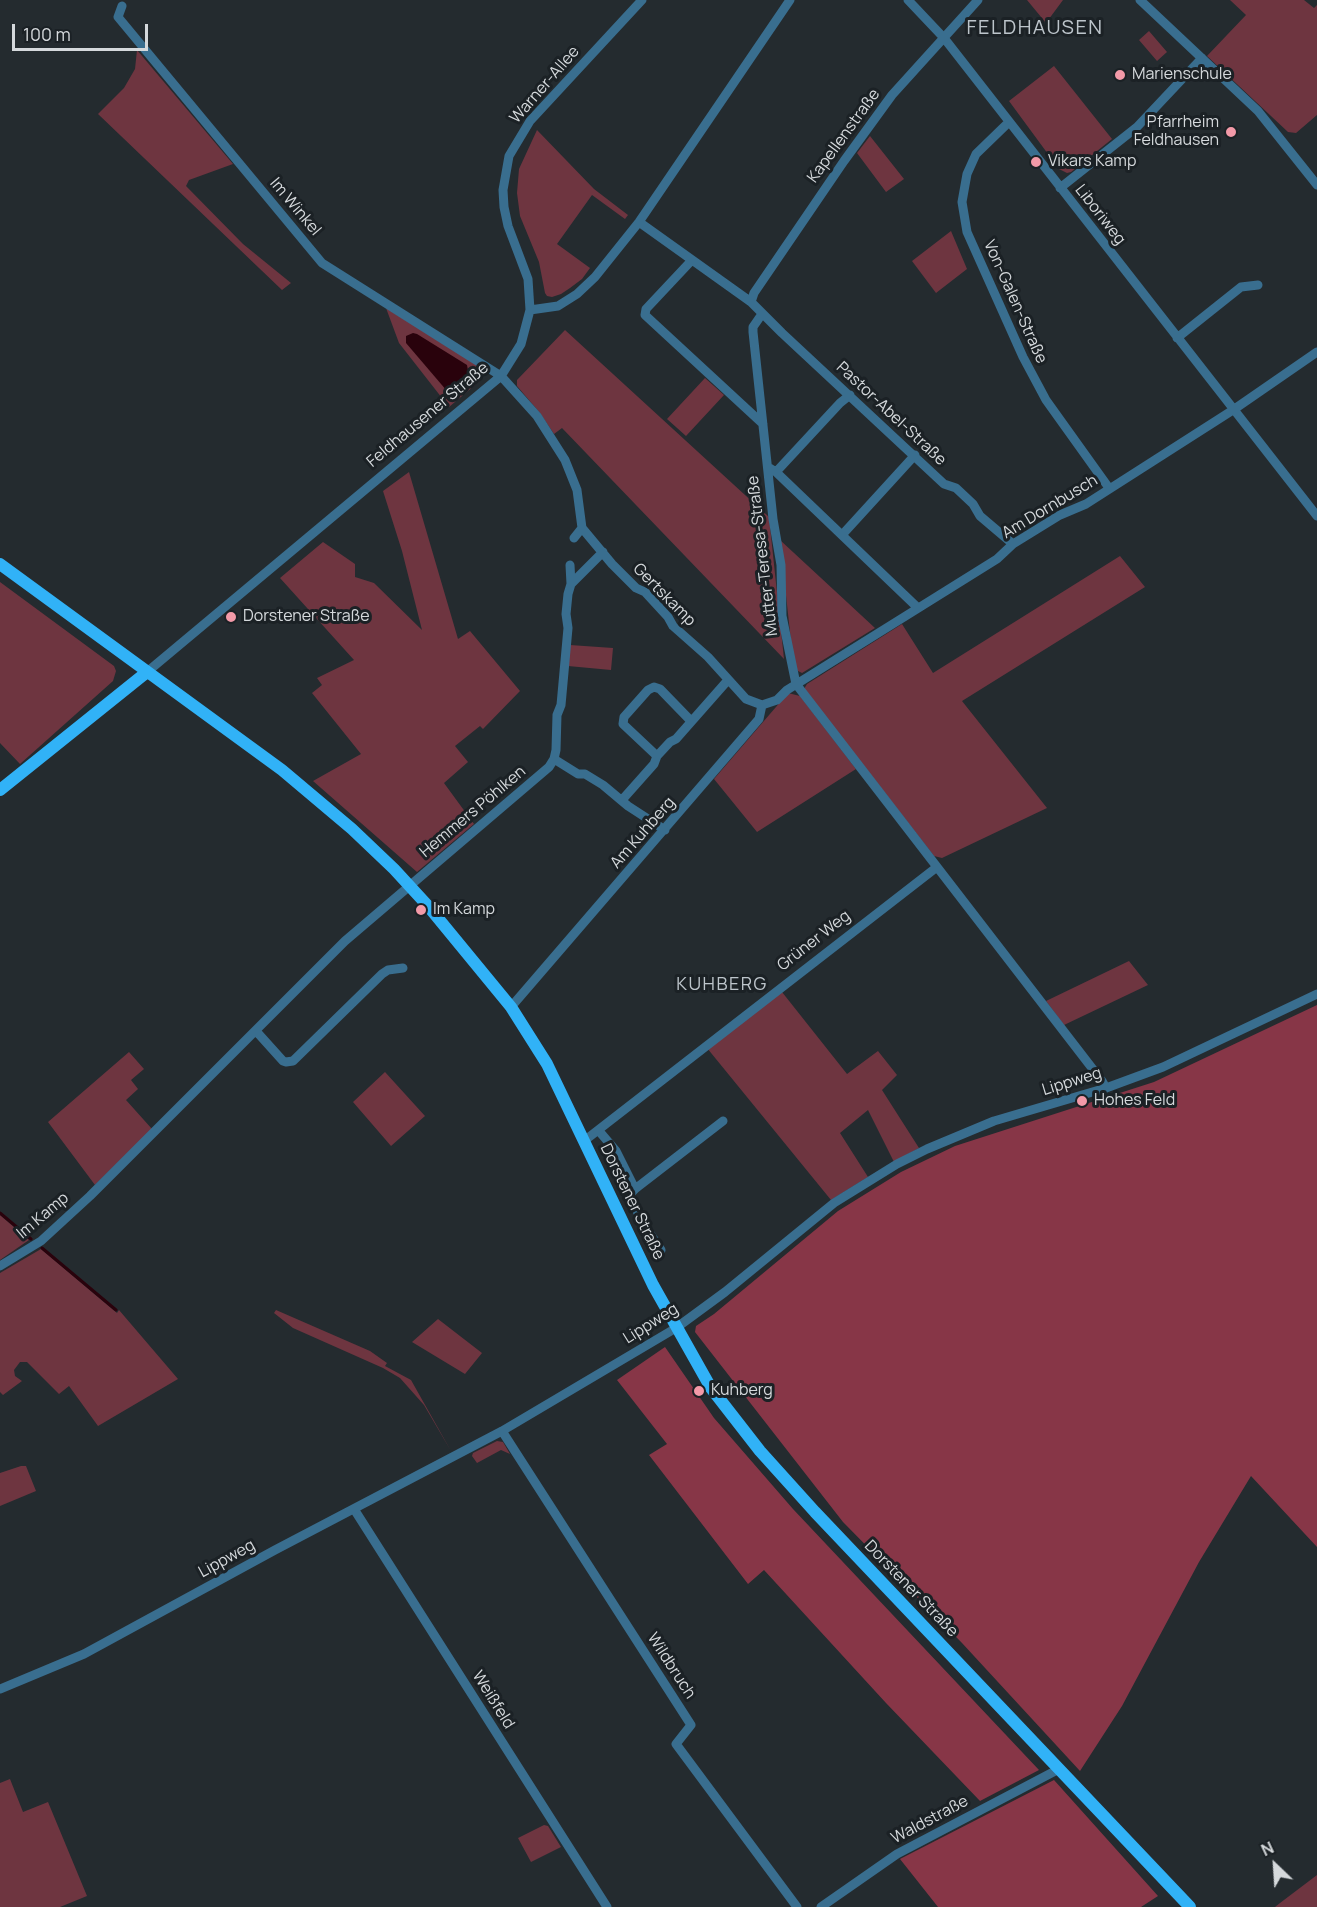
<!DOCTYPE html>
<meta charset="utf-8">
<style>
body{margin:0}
#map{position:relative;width:1317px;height:1907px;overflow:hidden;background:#242b2f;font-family:Manrope,sans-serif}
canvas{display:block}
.north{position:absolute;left:1245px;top:1835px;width:60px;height:60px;-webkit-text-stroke:4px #1b2125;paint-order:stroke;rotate:335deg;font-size:16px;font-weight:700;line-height:24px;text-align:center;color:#d5d9dc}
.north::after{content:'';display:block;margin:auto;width:21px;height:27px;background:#d5d9dc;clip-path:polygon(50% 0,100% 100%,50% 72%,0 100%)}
.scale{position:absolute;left:12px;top:24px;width:136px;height:27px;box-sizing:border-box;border:3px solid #d5d9dc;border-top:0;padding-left:8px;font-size:18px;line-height:21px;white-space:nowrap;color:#d5d9dc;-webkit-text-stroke:4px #1b2125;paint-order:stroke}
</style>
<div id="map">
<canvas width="1317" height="1907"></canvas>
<div class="north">N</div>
<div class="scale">100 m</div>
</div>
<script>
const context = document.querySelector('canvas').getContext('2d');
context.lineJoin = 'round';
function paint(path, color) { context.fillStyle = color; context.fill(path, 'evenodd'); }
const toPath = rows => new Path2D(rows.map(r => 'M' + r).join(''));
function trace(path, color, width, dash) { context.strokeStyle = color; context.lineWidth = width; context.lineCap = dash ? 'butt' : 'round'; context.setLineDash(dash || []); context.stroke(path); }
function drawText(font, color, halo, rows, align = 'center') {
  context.font = font + ' Manrope,sans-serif'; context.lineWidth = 6; context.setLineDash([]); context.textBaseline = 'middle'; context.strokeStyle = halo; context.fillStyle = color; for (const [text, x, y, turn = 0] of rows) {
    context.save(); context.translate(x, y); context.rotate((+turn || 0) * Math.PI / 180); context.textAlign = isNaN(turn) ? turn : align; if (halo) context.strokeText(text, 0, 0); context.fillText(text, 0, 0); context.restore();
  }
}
paint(toPath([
 [1027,0,1063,0,1046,23],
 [1230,0,1304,0,1314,8,1317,5,1317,115,1296,133,1288,132,1207,56,1246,15],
 [1149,31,1167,52,1157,61,1139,40],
 [137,50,233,164,189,180,186,186,243,244,291,283,282,290,98,114,124,88,135,69],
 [1054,66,1112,139,1071,172,1067,173,1059,169,1009,101],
 [537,130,594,189,628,215,625,219,592,195,557,244,590,268,582,279,570,288,561,294,552,297,547,296,545,293,539,262,520,216,517,193,519,169],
 [870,136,904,179,886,192,857,153],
 [951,231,967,269,936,293,912,261],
 [386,308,478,365,481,380,449,407,399,343],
 [565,330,769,517,784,659,562,428,554,434,540,413,517,386,517,380],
 [705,378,724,395,686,436,667,419],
 [409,472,458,639,470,631,520,691,483,729,480,726,455,746,468,762,444,783,474,824,417,872,313,781,361,754,312,693,322,685,317,678,354,660,280,578,323,542,355,564,355,577,374,583,422,630,402,551,383,491],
 [780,540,875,628,802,673,794,669],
 [1120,556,1145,587,962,701,1047,808,942,858,934,856,804,689,807,684,902,624,933,673],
 [0,582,114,666,116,671,113,681,20,764,0,743],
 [570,645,613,648,611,670,568,666],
 [788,693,800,696,856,769,757,832,714,779],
 [1129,961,1148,985,1064,1025,1046,1001],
 [782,992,847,1074,878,1051,897,1075,882,1090,919,1148,894,1162,868,1110,840,1133,868,1177,831,1200,707,1048],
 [129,1052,144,1069,131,1080,138,1089,126,1100,152,1129,95,1185,48,1122],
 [385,1072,425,1116,391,1146,353,1102],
 [0,1215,29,1240,0,1260],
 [41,1249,117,1313,119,1310,178,1379,98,1426,69,1386,59,1394,27,1362,20,1362,14,1370,15,1376,22,1381,3,1395,0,1392,0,1273],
 [276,1310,370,1351,387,1363,385,1366,411,1380,451,1451,424,1405,400,1378,383,1368,293,1328,274,1313],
 [438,1319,482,1353,465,1374,412,1342],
 [497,1441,503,1442,510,1454,501,1450,477,1463,472,1456,473,1453],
 [21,1466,26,1466,36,1491,0,1506,0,1473],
 [10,1779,23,1812,48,1802,87,1896,60,1907,0,1907,0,1783],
 [544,1825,548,1826,561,1847,531,1862,518,1838],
 [1317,1875,1317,1907,1275,1907,1280,1903]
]), '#6e3540');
paint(toPath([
 [1317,1005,1317,1547,1251,1476,1199,1562,1122,1706,1080,1771,962,1643,843,1522,695,1332,696,1326,714,1314,838,1211,901,1172,955,1146,1154,1082],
 [665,1347,714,1418,793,1509,1039,1770,980,1801,886,1703,764,1570,748,1584,649,1455,667,1444,617,1380],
 [1054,1780,1158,1896,1141,1907,938,1907,900,1859]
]), '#873647');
paint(toPath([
 [413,333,417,334,467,365,469,376,454,391,447,391,406,343,406,336]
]), '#29020c');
trace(toPath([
 [0,1213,31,1239],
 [42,1248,116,1310]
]), '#29020c', 3);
trace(toPath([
 [908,0,944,38,1317,516],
 [1140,0,1258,111,1317,185],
 [122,6,118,17,322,263,501,376,537,416,565,460,577,490,582,528,612,564,636,588,645,592,668,617,673,626,708,657,746,699,762,705],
 [1009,122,976,154,967,174,962,202,967,232,1023,357,1046,400,1109,488],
 [1060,188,1137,127,1202,58],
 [639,222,751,302,782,333,944,484,956,488,973,504,980,516,1013,544],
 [692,260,646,309,645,315,763,424],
 [751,302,754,293,844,161,892,95,978,0],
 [530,310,558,306,577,294,595,277,639,222,790,0],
 [762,314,753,327,753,332,773,519,781,565,782,616,796,684,1102,1081,1106,1088],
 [1177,338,1241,287,1258,285],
 [768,467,776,472,918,608],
 [776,472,840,403,850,395],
 [842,535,915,455],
 [574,538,582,528],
 [571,584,603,552],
 [147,672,501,376,521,344,530,310,528,279,508,226,504,207,503,190,509,156,530,121,642,0],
 [657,756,623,724,624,717,648,690,654,687,660,689,691,721],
 [554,759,578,774,585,774,603,785,628,806,665,830],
 [622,800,654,764,657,756,670,742,676,739,728,680],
 [511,1007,759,719,762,705,777,700,787,690,997,559,1013,544,1060,515,1086,504,1233,410,1317,352],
 [256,1031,283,1061,286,1062,293,1061,382,974,388,970,403,968],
 [599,1131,616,1151,635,1189,629,1195,643,1223,661,1250],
 [584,1141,937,867],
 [635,1189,723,1121],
 [0,1266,41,1241,90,1196,345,941,549,767,554,759,556,750,557,715,561,705,568,628,566,614,568,594,571,584,570,565],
 [502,1431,691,1725,676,1744,797,1907],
 [354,1509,607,1907],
 [0,1689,84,1654,275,1550,502,1431,676,1328,725,1292,834,1203,897,1164,927,1149,994,1121,1106,1088,1163,1067,1317,994],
 [821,1907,897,1854,1059,1769]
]), '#396e8f', 9);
trace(toPath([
 [0,564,282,770,352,829,394,869,428,906,511,1007,547,1064,653,1285,711,1388,760,1451,815,1512,1190,1907],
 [0,790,147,672]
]), '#31b2f7', 12);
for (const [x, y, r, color] of [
 [1120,75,6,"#f39aa8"],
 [1231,132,6,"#f39aa8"],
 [1036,162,6,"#f39aa8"],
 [231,617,6,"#f39aa8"],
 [421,910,6,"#f39aa8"],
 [1082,1101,6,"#f39aa8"],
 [699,1391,6,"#f39aa8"]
]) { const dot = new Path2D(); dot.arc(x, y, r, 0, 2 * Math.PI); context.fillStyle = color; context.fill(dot); trace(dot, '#1b2125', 2); }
drawText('16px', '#d5d9dc', '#1b2125', [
 ["Marienschule",1132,75],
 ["Pfarrheim",1219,123,"right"],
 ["Feldhausen",1219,141,"right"],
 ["Vikars Kamp",1048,162],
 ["Dorstener Straße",243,617],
 ["Im Kamp",433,910],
 ["Hohes Feld",1094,1101],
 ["Kuhberg",711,1391]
], 'left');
drawText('16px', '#d5d9dc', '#1b2125', [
 ["Warner-Allee",545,85,-49],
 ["Kapellenstraße",844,136,-54],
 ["Im Winkel",295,207,50],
 ["Liboriweg",1100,215,52],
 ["Von-Galen-Straße",1015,302,66],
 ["Pastor-Abel-Straße",891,414,43],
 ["Feldhausener Straße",428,415,-40],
 ["Am Dornbusch",1050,507,-31],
 ["Mutter-Teresa-Straße",763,556,-97],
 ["Gertskamp",664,595,45],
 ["Hemmers Pöhlken",473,812,-40],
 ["Am Kuhberg",643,833,-49],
 ["Grüner Weg",814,941,-38],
 ["Lippweg",1072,1082,-17],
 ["Dorstener Straße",632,1202,64],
 ["Im Kamp",43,1216,-40],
 ["Lippweg",651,1324,-32],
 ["Lippweg",227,1559,-29],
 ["Dorstener Straße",911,1589,46],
 ["Wildbruch",671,1666,57],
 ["Weißfeld",493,1700,58],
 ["Waldstraße",930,1820,-28]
]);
context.letterSpacing = '1.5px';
drawText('18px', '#bdc5cb', '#1b2125', [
 ["KUHBERG",722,985]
]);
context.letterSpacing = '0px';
context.letterSpacing = '1.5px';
drawText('20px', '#bdc5cb', '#1b2125', [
 ["FELDHAUSEN",1035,28]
]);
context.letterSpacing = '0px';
</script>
